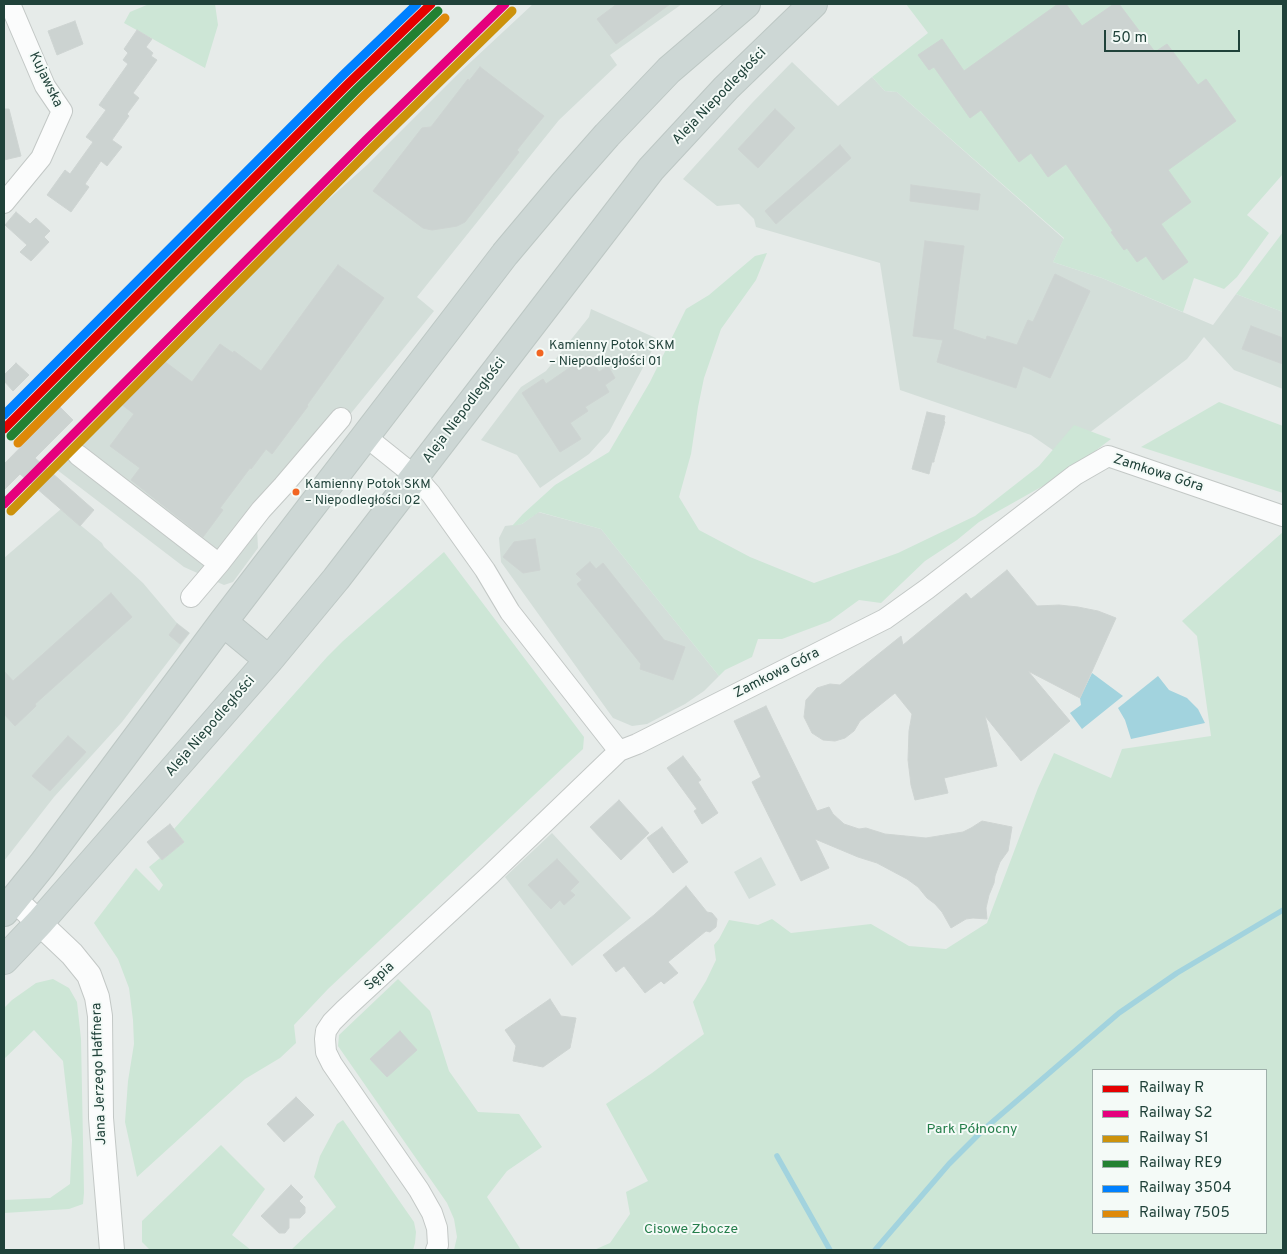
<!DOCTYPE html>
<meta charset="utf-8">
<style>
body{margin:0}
#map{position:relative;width:1287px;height:1254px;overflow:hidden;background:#e6ebe9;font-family:Overpass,sans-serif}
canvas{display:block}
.frame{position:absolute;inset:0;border:5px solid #20423a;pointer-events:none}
.legend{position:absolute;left:1092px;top:1069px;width:175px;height:165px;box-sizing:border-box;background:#f4faf7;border:1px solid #9fb0ab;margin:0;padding:6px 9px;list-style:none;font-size:15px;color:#20423a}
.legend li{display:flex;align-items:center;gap:10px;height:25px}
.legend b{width:25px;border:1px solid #9fb0ab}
.scale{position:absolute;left:1104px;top:30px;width:136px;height:22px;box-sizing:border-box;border:2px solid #20423a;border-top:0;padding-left:6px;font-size:15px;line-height:18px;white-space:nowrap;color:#20423a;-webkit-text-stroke:4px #f4faf7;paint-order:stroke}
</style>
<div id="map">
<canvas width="1287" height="1254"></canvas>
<div class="frame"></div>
<ul class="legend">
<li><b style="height:6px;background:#e50000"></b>Railway R</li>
<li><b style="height:6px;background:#e5007d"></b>Railway S2</li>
<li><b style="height:6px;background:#cc920c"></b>Railway S1</li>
<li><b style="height:6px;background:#238132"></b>Railway RE9</li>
<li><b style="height:6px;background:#0080ff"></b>Railway 3504</li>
<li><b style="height:6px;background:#de8909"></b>Railway 7505</li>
</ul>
<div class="scale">50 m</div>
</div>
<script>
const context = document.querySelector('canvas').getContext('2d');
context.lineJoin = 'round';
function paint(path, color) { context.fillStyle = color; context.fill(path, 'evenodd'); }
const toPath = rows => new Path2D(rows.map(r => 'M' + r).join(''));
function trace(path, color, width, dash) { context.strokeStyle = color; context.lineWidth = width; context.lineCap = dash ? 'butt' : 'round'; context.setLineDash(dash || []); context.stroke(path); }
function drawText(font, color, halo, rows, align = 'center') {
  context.font = font + ' Overpass,sans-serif'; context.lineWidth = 4; context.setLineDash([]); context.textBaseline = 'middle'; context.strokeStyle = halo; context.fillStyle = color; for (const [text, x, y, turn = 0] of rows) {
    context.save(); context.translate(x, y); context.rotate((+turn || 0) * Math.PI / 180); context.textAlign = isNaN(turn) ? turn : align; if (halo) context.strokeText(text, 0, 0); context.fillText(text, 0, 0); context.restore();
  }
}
paint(toPath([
 [533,4,682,4,610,55,617,65,559,120,417,297,434,311,257,529,258,548,233,582,224,585,184,567,56,469,72,452,79,448,120,402,312,214,367,165,460,72],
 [792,62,838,106,872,77,885,91,897,92,1064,239,1053,262,1102,278,1213,325,1236,294,1283,312,1283,389,1234,370,1204,337,1187,359,1060,455,1031,435,900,390,880,263,756,227,754,219,739,204,717,206,683,179,752,103],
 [591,309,658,339,609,432,589,454,540,488,517,455,481,440,521,387,546,371,589,317],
 [61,509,102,543,104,547,143,583,176,622,190,633,122,722,54,797,4,861,4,558],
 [538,512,601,529,719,676,704,691,685,704,647,724,632,726,613,718,501,562,499,538,505,526,522,524],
 [552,833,631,918,572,966,505,877],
 [761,857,776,885,749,899,734,872]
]), '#d3ded9');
paint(toPath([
 [149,4,215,4,218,25,205,68,124,23,130,12],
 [906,4,1283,4,1283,174,1247,215,1269,233,1237,277,1224,289,1194,278,1183,312,1102,278,1053,262,1064,238,897,92,885,91,872,77,928,33],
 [1283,232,1283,312,1236,294],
 [767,253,756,280,721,329,704,378,698,407,691,454,679,497,699,530,750,557,814,583,898,553,975,516,1039,466,1074,425,1111,439,1066,473,979,522,957,540,925,561,881,603,859,600,830,621,782,639,758,639,752,657,725,670,719,676,601,529,539,512,522,524,512,526,523,514,555,485,609,452,650,382,686,309,709,295,755,256],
 [1219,402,1283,426,1283,493,1141,447],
 [1283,532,1283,1250,594,1250,610,1243,630,1214,626,1192,648,1181,606,1104,652,1073,704,1034,693,1002,706,981,716,960,714,945,719,939,729,920,758,925,772,919,791,933,871,924,909,946,946,949,987,923,1038,788,1054,753,1111,778,1122,749,1211,736,1197,636,1182,621],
 [1093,1070,1266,1070,1266,1233,1093,1233],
 [444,552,584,737,583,749,328,989,294,1025,296,1043,280,1058,245,1079,137,1177,125,1122,128,1081,134,1044,133,1020,129,988,118,959,94,923,136,868,159,891,163,885,149,867,160,858,162,860,184,842,174,829,327,657,343,641],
 [53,979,69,988,77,1002,81,1039,84,1193,83,1204,69,1209,4,1213,4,1200,50,1198,70,1184,72,1140,63,1061,34,1030,4,1059,4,1008,12,1000,36,983],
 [398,979,430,1011,449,1071,478,1112,519,1114,542,1147,507,1171,487,1197,521,1250,454,1250,457,1237,454,1219,447,1203,338,1046,339,1035],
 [343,1120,414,1222,416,1232,415,1243,413,1250,291,1250,336,1207,314,1177,320,1156,337,1124],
 [221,1145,265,1189,232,1235,251,1250,150,1250,142,1242,142,1221]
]), '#cde6d6');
paint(toPath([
 [1092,673,1123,696,1082,729,1070,713,1081,705,1080,698],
 [1158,676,1169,690,1187,698,1198,709,1205,723,1131,739,1125,720,1118,708]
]), '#a2d3de');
trace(toPath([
 [777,1156,830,1250],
 [875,1250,949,1164,983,1130,1119,1013,1177,973,1283,910]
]), '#a2d3de', 5.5);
const building = toPath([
 [617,4,670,4,616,44,597,19,617,4],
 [1058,4,1066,4,1082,26,1114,4,1119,4,1155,52,1167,44,1198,85,1206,79,1236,121,1168,170,1191,202,1161,224,1188,262,1163,280,1146,256,1137,262,1127,248,1124,250,1111,232,1113,231,1066,164,1048,177,1031,153,1019,162,981,110,970,118,934,67,929,70,918,55,942,39,964,71,1058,4],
 [75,21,83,44,57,55,48,31,75,21],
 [137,30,152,39,146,47,153,53,151,56,157,60,133,93,139,98,127,114,129,116,112,140,122,147,107,166,101,161,85,184,89,187,71,212,47,195,65,170,70,174,93,142,86,137,106,110,99,105,128,64,123,60,128,53,124,49,137,30],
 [480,67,544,116,517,150,519,152,465,222,457,226,451,227,432,230,423,228,373,191,422,128,431,127,468,79,469,81,480,67],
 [4,109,9,109,21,156,4,160,4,109],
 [775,109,795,128,758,168,738,149,775,109],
 [840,145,851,158,776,224,765,211,840,145],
 [911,185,980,194,978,210,910,201,911,185],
 [16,212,30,224,36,218,50,231,44,237,49,242,31,261,20,252,27,245,5,225,16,212],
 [925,241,964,246,953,329,986,340,987,336,1017,345,1028,320,1033,322,1055,274,1090,291,1050,378,1023,366,1016,388,937,362,943,340,913,336,925,241],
 [338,265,384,298,307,405,308,406,272,454,266,449,251,469,250,468,220,508,223,510,203,537,131,480,140,468,110,446,134,414,121,404,164,361,192,382,220,344,233,353,234,351,261,371,338,265],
 [1251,326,1283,338,1283,364,1242,349,1251,326],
 [588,356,599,372,608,366,615,378,605,385,609,392,585,407,588,411,570,423,581,439,560,452,522,393,543,379,546,384,578,362,588,356],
 [16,363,29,375,13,391,4,381,4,375,16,363],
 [60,407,73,420,35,458,94,510,80,526,20,474,4,490,4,464,60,407],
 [927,412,945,416,944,421,945,422,934,460,934,462,932,462,929,474,912,469,927,412],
 [535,539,540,570,523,573,503,557,514,542,535,539],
 [590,562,596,569,603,563,664,640,685,647,673,680,640,669,641,664,577,584,582,580,576,574,590,562],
 [1007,570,1037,606,1059,605,1078,607,1098,611,1116,618,1080,698,1028,671,1070,721,1021,761,985,716,997,766,944,778,948,793,915,800,911,785,908,760,909,731,912,714,895,693,860,721,854,731,845,738,835,741,823,740,812,733,804,717,806,700,817,688,830,684,840,685,901,636,903,645,966,593,971,599,1007,570],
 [111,593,132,617,35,704,36,706,15,726,4,714,4,671,13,681,111,593],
 [177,624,189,633,180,644,169,635,177,624],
 [766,706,817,811,829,807,833,814,844,824,859,829,866,828,885,834,926,838,963,832,971,828,982,821,1012,827,1008,851,1000,862,995,876,994,883,989,895,986,908,987,919,973,918,966,919,951,928,942,912,935,904,927,898,918,887,907,879,877,863,858,857,815,839,829,868,801,881,752,782,761,777,734,721,766,706],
 [68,736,86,752,50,791,32,776,68,736],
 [683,756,701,780,698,782,718,813,702,824,694,811,697,809,667,768,683,756],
 [619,800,649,833,621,860,590,827,619,800],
 [170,824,184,842,162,860,147,842,170,824],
 [662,827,688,862,673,873,647,838,662,827],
 [557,859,579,882,570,891,575,895,564,905,560,900,551,909,528,885,557,859],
 [686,886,707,912,712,913,717,919,716,927,710,932,706,931,668,962,678,973,664,984,661,981,645,993,624,966,616,972,603,955,654,915,686,886],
 [550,999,561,1016,576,1018,570,1048,543,1067,513,1061,516,1046,505,1030,550,999],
 [400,1031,417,1050,387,1077,370,1059,400,1031],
 [296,1097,314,1115,284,1142,267,1124,296,1097],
 [291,1185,303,1197,299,1201,305,1207,305,1213,300,1218,289,1218,289,1228,285,1233,279,1233,261,1216,291,1185]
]);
paint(building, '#ccd3d1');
trace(building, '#ced4d2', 1);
const minor = toPath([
 [4,203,41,158,62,111,45,86,10,4],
 [365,436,415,476,431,494,485,570,510,612,619,751],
 [78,455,219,564],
 [191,597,219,564,261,510,283,486,341,418],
 [436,1250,438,1245,437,1228,432,1213,419,1190,332,1064,326,1052,325,1039,326,1031,332,1022,345,1009,490,875,619,751,637,744,885,619,927,589,1075,475,1108,456,1283,516]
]);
const tertiary = toPath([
 [14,899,72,954,89,975,97,997,100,1016,101,1118,112,1250]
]);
const primary = toPath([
 [223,622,269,660],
 [4,912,42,865,223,622,505,254,563,185,607,135,669,70,746,4],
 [4,960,40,922,269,660,336,579,651,169,726,88,813,4]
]);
trace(minor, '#c3c8c6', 22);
trace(tertiary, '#c3c8c6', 26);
trace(primary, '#bdc7c4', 30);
trace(minor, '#fbfcfc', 20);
trace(tertiary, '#fbfcfc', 24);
trace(primary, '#cdd7d5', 28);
trace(toPath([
 [4,429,349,83,431,4]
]), '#e50000', 9);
trace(toPath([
 [4,504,366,140,505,4]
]), '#e5007d', 9);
trace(toPath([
 [11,511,373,147,512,11]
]), '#cc920c', 9);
trace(toPath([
 [11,436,356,90,438,11]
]), '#238132', 9);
trace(toPath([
 [4,415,342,76,417,4]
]), '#0080ff', 9);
trace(toPath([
 [18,443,363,97,445,18]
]), '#de8909', 9);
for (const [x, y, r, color] of [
 [540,353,4.5,"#f26522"],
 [296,492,4.5,"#f26522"]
]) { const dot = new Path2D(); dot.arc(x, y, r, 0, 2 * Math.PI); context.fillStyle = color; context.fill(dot); trace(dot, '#f4faf7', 2); }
drawText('13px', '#20423a', '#f4faf7', [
 ["Kamienny Potok SKM",549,346],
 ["– Niepodległości 01",549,362],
 ["Kamienny Potok SKM",305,485],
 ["– Niepodległości 02",305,501]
], 'left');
drawText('14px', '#20423a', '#f4faf7', [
 ["Kujawska",45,80,64],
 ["Aleja Niepodległości",720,97,-46],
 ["Aleja Niepodległości",465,411,-53],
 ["Zamkowa Góra",1158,474,18],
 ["Zamkowa Góra",777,674,-27],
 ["Aleja Niepodległości",211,727,-49],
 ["Sępia",380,977,-43],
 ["Jana Jerzego Haffnera",100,1074,-92]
]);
drawText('14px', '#257e4b', '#f4faf7', [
 ["Park Północny",972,1130],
 ["Cisowe Zbocze",691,1230]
]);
</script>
